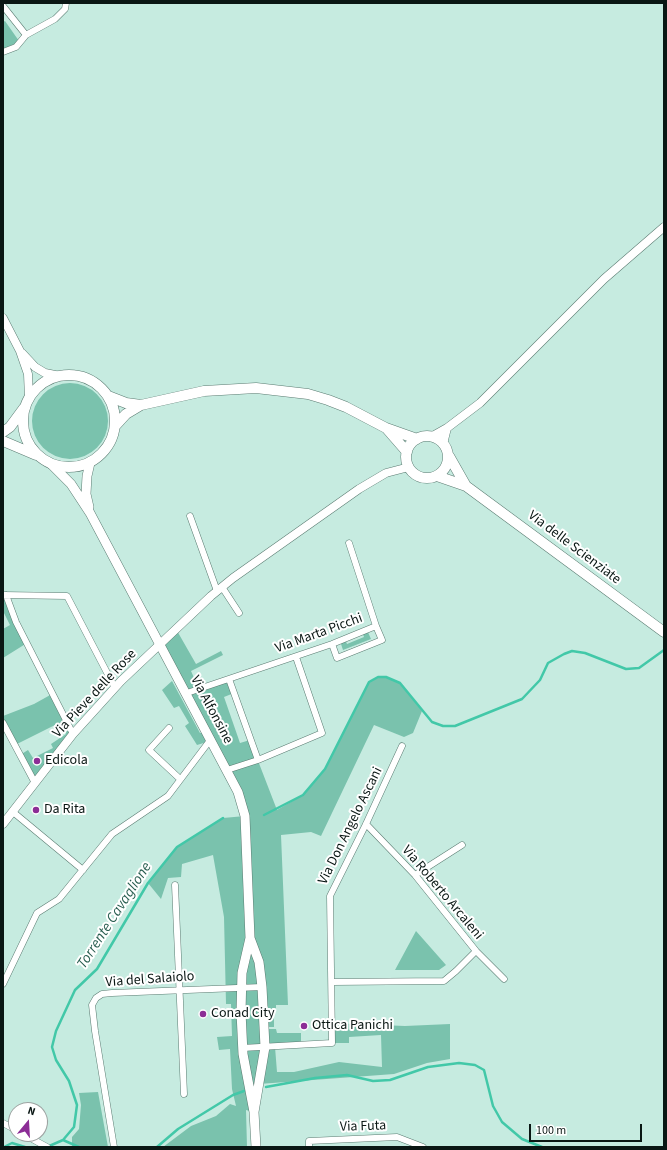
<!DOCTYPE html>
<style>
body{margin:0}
#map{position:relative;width:667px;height:1150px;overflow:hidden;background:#c6ebe0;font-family:"Source Sans 3",sans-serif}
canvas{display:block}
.frame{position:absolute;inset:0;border:4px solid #0a1714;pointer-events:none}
.north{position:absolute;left:8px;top:1102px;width:40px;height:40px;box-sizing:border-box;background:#fff;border:1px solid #9da2a1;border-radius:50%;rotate:18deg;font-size:11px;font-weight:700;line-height:16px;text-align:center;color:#0a1714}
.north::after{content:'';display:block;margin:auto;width:14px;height:18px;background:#8c2d96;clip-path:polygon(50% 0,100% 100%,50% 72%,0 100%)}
.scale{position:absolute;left:529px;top:1124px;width:113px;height:18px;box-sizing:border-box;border:2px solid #0a1714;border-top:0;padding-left:5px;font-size:12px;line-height:14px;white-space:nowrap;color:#0a1714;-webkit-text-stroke:3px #fff;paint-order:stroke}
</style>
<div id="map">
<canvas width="667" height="1150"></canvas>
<div class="frame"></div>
<div class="north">N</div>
<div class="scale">100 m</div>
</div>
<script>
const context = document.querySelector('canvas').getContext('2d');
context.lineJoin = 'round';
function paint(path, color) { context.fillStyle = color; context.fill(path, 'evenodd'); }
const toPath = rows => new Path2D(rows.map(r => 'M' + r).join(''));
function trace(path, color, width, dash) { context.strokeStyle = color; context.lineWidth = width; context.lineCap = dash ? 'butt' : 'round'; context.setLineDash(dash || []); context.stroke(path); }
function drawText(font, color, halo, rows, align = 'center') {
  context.font = font + ' "Source Sans 3",sans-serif'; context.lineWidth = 4; context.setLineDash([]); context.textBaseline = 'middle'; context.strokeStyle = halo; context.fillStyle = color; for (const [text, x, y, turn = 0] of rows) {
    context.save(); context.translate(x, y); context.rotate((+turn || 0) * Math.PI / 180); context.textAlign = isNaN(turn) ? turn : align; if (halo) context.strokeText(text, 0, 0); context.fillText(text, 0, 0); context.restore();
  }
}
paint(toPath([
 [5,21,19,41,17,43,3,49,3,22],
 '32 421a38 38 0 1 1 76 0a38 38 0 1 1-76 0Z',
 [3,595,27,643,3,658,3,629,10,625,3,611],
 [176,629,196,664,221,651,223,655,191,671,199,689,229,679,234,693,224,697,240,743,250,740,277,810,303,795,325,769,369,682,378,677,386,677,400,683,422,711,413,733,404,737,374,725,321,836,311,832,281,835,288,1005,276,1005,276,1011,263,1011,264,1029,276,1029,277,1033,301,1033,301,1045,275,1047,277,1072,294,1072,339,1062,382,1067,381,1035,349,1037,349,1043,332,1043,332,1023,405,1026,450,1024,450,1059,427,1063,394,1074,259,1084,254,1112,246,1110,247,1147,163,1147,191,1126,216,1116,230,1104,236,1106,232,1089,230,1049,219,1050,217,1037,232,1036,231,1004,226,1004,224,917,213,855,182,864,181,877,168,878,161,899,148,883,177,847,223,818,245,816,238,792,159,645],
 [367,630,371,639,343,650,340,641,345,639,347,644,364,637,362,632],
 [172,681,200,733,202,733,207,742,197,745,185,726,189,723,179,706,174,708,162,690],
 [52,694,73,734,35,783,20,755,28,750,33,758,53,748,51,744,66,734,59,723,15,745,3,723,3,716,34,704],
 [416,931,446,965,439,970,395,970],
 [268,1013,274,1013,274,1027,269,1027],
 [98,1092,108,1147,72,1147,72,1137,79,1129,81,1105,79,1093]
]), '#7ac2ad');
trace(toPath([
 [264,815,303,795,325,769,369,682,378,677,386,677,400,683,432,722,443,726,455,726,522,699,540,680,548,663,564,654,572,651,585,653,626,669,639,668,664,650],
 [266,1087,315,1078,347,1075,373,1081,390,1080,428,1067,459,1063,475,1065,484,1070,493,1106,502,1122,522,1139,542,1147],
 [63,1140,79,1147],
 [4,1147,12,1143,25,1147],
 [47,1147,63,1140,74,1127,77,1105,69,1081,56,1060,52,1047,56,1031,75,990,97,969,148,883,177,847,223,818],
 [157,1147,178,1129,233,1095,244,1091]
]), '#42c8a8', 2.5);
const minor = toPath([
 [3,6,26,35,55,19,65,9,66,3],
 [3,52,16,47,26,35],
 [190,516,217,591],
 [222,587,239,613],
 [3,595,67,596,115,688],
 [6,595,16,622,73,734],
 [332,644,337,658,382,640,376,626],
 [229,679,258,760],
 [187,693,332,644,376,626,349,543],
 [3,723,35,783],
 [169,728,149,750,180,779],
 [227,770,258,760,322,733,296,657],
 [13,812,83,870],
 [415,875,462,845],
 [175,885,184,1094],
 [476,951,504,979],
 [332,982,444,981,456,971,476,951,415,875,366,824],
 [3,984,37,913,59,899,112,834,168,796,211,739],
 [242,1048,332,1043,330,896,366,824,402,746],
 [3,1123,16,1130],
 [23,1134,47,1147],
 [114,1147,95,1031,92,1005,96,998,102,994,112,993,262,987],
 [309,1147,309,1141,397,1137,423,1147]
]);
const tertiary = toPath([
 [3,318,20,351,28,374,29,398],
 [22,353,35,367,45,373,60,376],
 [431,437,447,428,480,403,604,279,664,227],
 [443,444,447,428],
 [3,824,73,734,121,681,211,596,233,578,359,489,386,473,409,467]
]);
const secondary = toPath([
 [50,463,71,484,90,513,238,792,245,816,250,938,259,962,262,987,265,1047,254,1112],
 [89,507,86,494,87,476,90,463],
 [250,938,242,973,241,1012,243,1054,254,1112,256,1147]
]);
const primary = toPath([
 '23 421a46 46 0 1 1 92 0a46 46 0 1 1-92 0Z',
 [108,396,126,403,141,405],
 [115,426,126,414,141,405,204,391,256,388,308,394,328,400,346,407,386,428,417,439],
 [387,429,407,452],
 [3,432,10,427,24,408],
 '406 457a21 21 0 1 1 42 0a21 21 0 1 1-42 0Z',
 [3,441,36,455],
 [449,456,466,486],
 [437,476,466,486,664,632]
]);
trace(minor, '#5b7c72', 7);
trace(tertiary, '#5b7c72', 9);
trace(secondary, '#5b7c72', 10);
trace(primary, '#5b7c72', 11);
trace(minor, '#fff', 6);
trace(tertiary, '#fff', 8);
trace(secondary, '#fff', 9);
trace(primary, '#fff', 10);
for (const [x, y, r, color] of [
 [37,761,4,"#8c2d96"],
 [36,810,4,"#8c2d96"],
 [203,1014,4,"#8c2d96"],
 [304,1026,4,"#8c2d96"]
]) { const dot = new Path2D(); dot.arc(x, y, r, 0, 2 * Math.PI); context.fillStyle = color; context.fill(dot); trace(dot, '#fff', 1.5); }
drawText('14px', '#0a1714', '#fff', [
 ["Via delle Scienziate",574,548,37],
 ["Via Marta Picchi",319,634,-20],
 ["Via Pieve delle Rose",95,694,-47],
 ["Via Alfonsine",211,710,62],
 ["Via Don Angelo Ascani",351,826,-64],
 ["Via Roberto Arcaleni",442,893,50],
 ["Via del Salaiolo",150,980,-4],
 ["Via Futa",363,1127,-2]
]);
drawText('14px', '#0a1714', '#fff', [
 ["Edicola",45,761],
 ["Da Rita",44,810],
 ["Conad City",211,1014],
 ["Ottica Panichi",312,1026]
], 'left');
drawText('italic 15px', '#2a5f51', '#fff', [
 ["Torrente Cavaglione",115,916,-57]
]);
</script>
